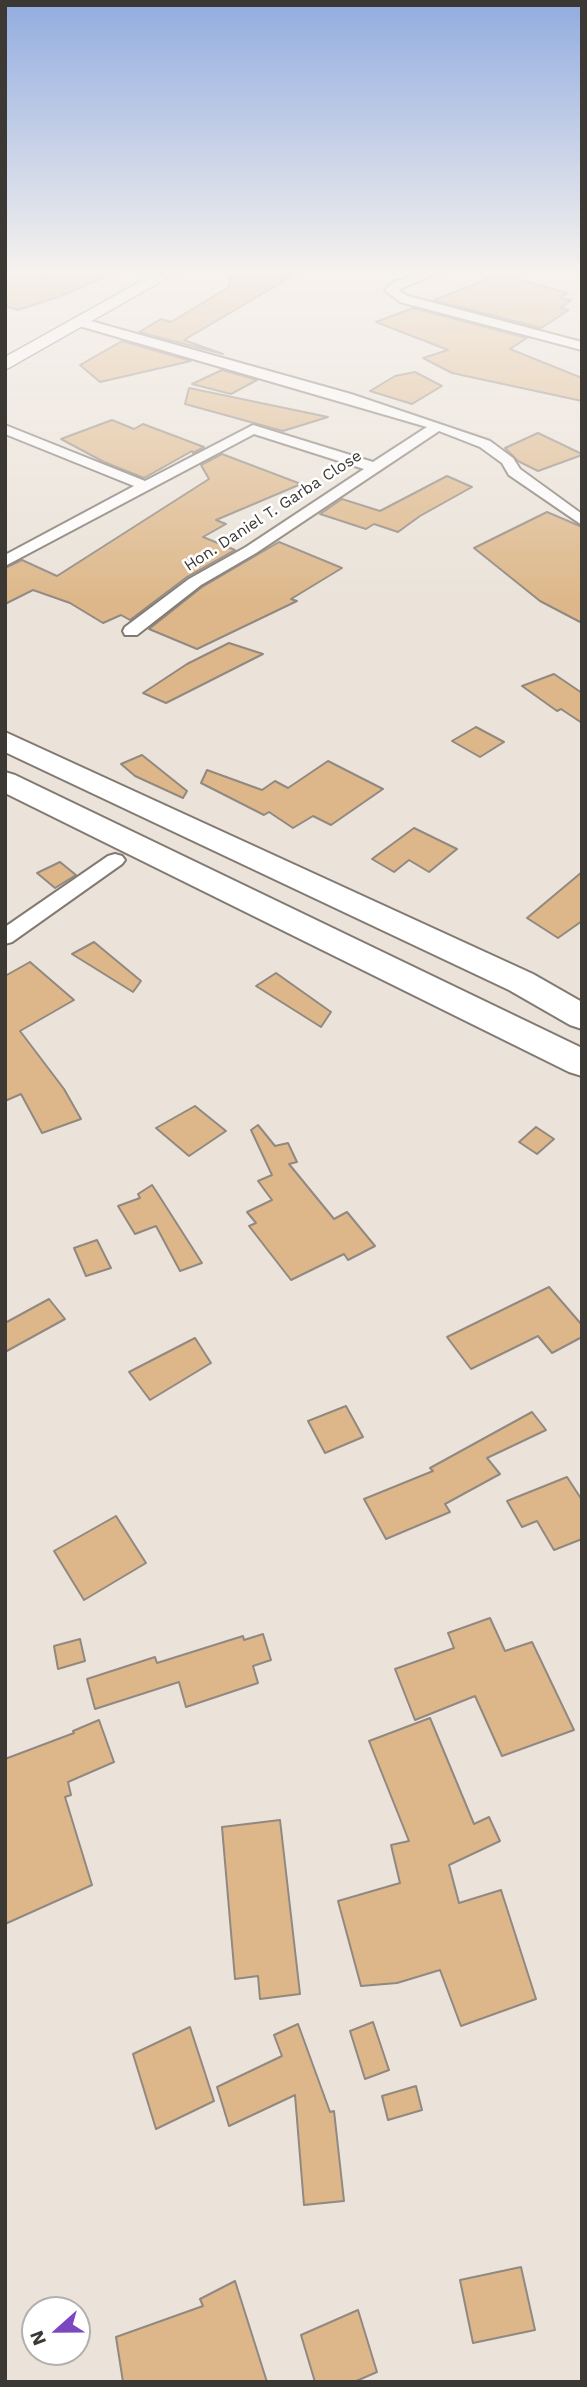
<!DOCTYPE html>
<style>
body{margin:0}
#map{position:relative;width:587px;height:2387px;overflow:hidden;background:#ebe3d9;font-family:"Work Sans",sans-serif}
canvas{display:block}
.frame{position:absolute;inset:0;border:7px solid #3c3935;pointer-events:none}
.north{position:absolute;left:21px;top:2296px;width:70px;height:70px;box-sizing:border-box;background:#fff;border:2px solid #b1b0ae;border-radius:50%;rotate:249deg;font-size:19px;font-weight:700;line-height:28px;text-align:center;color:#3c3935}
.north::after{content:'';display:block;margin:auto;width:24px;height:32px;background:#7c48c0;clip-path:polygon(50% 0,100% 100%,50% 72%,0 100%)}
</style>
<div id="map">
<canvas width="587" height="2387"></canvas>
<div class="frame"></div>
<div class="north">N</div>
</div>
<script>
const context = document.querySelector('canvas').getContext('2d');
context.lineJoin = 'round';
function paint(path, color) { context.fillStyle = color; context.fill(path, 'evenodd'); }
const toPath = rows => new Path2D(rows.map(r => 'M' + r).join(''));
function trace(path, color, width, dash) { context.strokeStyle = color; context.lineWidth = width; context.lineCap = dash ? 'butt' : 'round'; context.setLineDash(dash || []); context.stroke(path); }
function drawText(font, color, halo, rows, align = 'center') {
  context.font = font + ' "Work Sans",sans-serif'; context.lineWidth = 5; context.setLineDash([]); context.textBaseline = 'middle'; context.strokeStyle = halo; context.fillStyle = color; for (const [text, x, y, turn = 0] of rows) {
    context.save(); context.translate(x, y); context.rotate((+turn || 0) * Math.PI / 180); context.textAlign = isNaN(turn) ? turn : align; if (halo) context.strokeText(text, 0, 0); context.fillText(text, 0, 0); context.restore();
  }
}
const building = toPath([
 [49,270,122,270,61,296,18,310,5,306,5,282,16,277,24,280,49,270],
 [231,270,303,270,184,340,223,354,139,332,161,319,171,322,229,287,231,270],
 [500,274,568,293,560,298,571,300,561,308,569,310,541,328,434,300,500,274],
 [413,308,527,338,510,349,582,378,582,401,452,373,423,358,448,350,376,322,413,308],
 [122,341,191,361,100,382,80,365,122,341],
 [222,370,257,380,231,394,192,384,222,370],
 [415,372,442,386,412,404,370,391,395,376,415,372],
 [189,388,328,417,283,431,185,404,189,388],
 [112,420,134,429,143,424,204,447,193,453,192,451,144,478,104,462,61,439,112,420],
 [538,433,582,454,582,455,538,471,518,461,505,448,538,433],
 [222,454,301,484,216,520,226,524,203,537,235,550,187,577,130,620,121,615,103,623,70,603,33,590,5,604,5,568,22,560,57,576,209,479,201,465,222,454],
 [447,476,472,487,420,516,398,532,374,524,366,529,320,514,342,499,380,511,447,476],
 [547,512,582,527,582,623,540,601,474,548,547,512],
 [279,542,342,568,291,599,297,601,197,649,149,629,202,587,279,542],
 [229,643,263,654,166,703,143,693,187,664,229,643],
 [554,674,582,693,582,723,561,709,557,711,522,686,554,674],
 [476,727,504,742,480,757,452,741,476,727],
 [142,755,187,791,183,798,135,776,121,764,142,755],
 [328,761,383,789,331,825,313,816,293,828,269,812,264,815,201,783,207,770,262,790,275,781,288,788,328,761],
 [414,828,457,849,429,872,409,860,394,872,372,859,414,828],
 [60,862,76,875,55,888,37,873,60,862],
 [582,872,582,921,558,938,527,918,582,872],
 [94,942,141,981,133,992,72,954,94,942],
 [30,962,74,1000,20,1031,64,1089,81,1119,42,1133,21,1094,5,1101,5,976,30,962],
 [276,973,331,1012,321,1027,256,986,276,973],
 [195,1106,226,1131,189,1156,156,1128,195,1106],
 [258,1125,275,1146,288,1143,297,1162,289,1164,334,1219,347,1212,375,1246,348,1260,344,1254,291,1280,249,1226,256,1223,247,1212,272,1200,258,1181,272,1175,251,1130,258,1125],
 [536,1127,554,1139,537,1154,519,1142,536,1127],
 [152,1185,156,1191,202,1263,180,1271,156,1226,135,1234,118,1206,140,1198,138,1194,152,1185],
 [97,1240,111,1268,86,1276,74,1248,97,1240],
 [549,1287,582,1325,582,1337,552,1353,538,1336,471,1369,447,1337,549,1287],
 [49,1299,65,1319,5,1352,5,1323,49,1299],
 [195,1338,211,1363,150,1400,129,1372,195,1338],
 [346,1406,363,1437,325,1453,308,1421,346,1406],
 [532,1412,546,1430,487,1458,500,1474,445,1504,450,1512,386,1539,364,1499,433,1471,430,1468,532,1412],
 [567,1477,582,1500,582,1539,554,1550,537,1521,522,1527,507,1501,567,1477],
 [116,1516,146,1563,84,1600,54,1551,116,1516],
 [490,1618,505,1651,532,1642,574,1730,502,1756,475,1696,415,1720,395,1669,454,1648,448,1633,490,1618],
 [263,1634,271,1660,253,1666,258,1683,186,1707,179,1682,95,1709,87,1679,155,1657,157,1663,243,1636,244,1640,263,1634],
 [80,1639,85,1661,58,1669,54,1646,80,1639],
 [430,1718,474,1824,489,1817,500,1841,449,1865,459,1903,501,1890,536,1999,461,2026,440,1970,397,1983,361,1986,338,1901,400,1883,391,1845,409,1841,369,1741,430,1718],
 [99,1720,114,1762,68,1782,71,1795,65,1797,92,1885,5,1924,5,1759,74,1733,73,1731,99,1720],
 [280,1820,300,1994,260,1999,258,1976,235,1979,222,1827,280,1820],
 [373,2022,389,2070,365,2079,350,2031,373,2022],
 [298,2024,330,2112,334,2111,344,2201,304,2205,295,2095,229,2126,217,2087,282,2056,274,2035,298,2024],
 [190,2027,214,2101,156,2129,133,2054,190,2027],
 [416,2086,422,2110,388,2120,382,2096,416,2086],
 [521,2267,535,2330,473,2343,460,2280,521,2267],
 [235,2281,267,2382,123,2382,116,2337,203,2306,200,2299,235,2281],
 [358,2310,377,2372,354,2382,315,2382,301,2335,358,2310]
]);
paint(building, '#ddb789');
trace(building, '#918981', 2);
const minor = toPath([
 [428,270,444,270,398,290,408,296,582,342,582,350,400,302,385,290,394,282,428,270],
 [80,318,351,394,490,441,513,458,520,469,582,514,582,525,509,475,502,463,480,447,439,431,256,553,201,585,137,635,125,635,123,631,125,627,189,579,246,547,364,469,254,434,5,566,5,555,134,486,5,434,5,425,145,481,253,425,373,462,427,427,76,325,74,322,80,318],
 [115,854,122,856,125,860,122,864,12,942,5,944,5,927,108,856,115,854]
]);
const secondary = toPath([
 [161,270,181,270,5,370,5,357,161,270]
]);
const trunk = toPath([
 [5,732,533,974,582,1002,582,1029,570,1025,509,990,5,752,5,732],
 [5,772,15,775,582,1048,582,1076,569,1072,5,793,5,772]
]);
trace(minor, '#827a72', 4);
trace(secondary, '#827a72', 3);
trace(trunk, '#827a72', 4);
paint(minor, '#fff');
paint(secondary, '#fff');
paint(trunk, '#fff');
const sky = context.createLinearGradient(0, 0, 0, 604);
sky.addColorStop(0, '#92ace0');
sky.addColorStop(0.45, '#f6f2ee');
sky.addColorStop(1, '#f6f2ee00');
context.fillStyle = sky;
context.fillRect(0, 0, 587, 604);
drawText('16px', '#3c3935', '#fff', [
 ["Hon. Daniel T. Garba Close",273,511,-33]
]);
</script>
